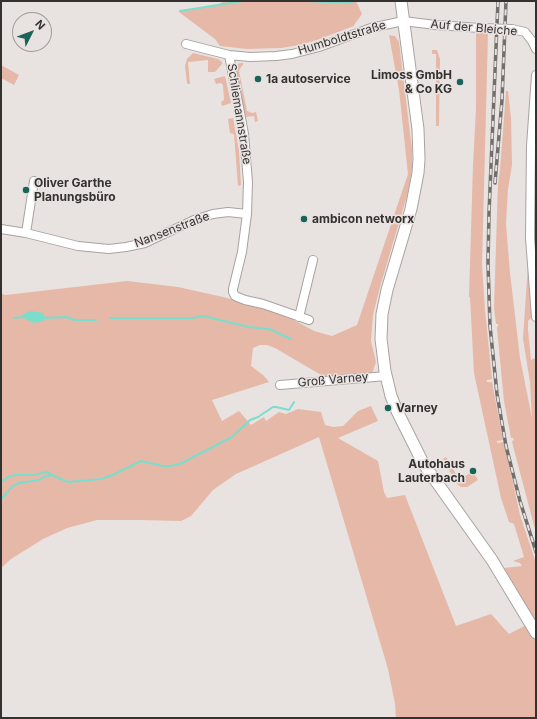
<!DOCTYPE html>
<meta charset="utf-8">
<style>
body{margin:0}
#map{position:relative;width:537px;height:719px;overflow:hidden;background:#e8e2e0;font-family:Inter,sans-serif}
canvas{display:block}
.frame{position:absolute;inset:0;border:2px solid #343231;pointer-events:none}
.north{position:absolute;left:12px;top:12px;width:40px;height:40px;box-sizing:border-box;background:#e8e2e0;border:1px solid #a09c9a;border-radius:50%;rotate:48deg;font-size:11px;font-weight:700;line-height:16px;text-align:center;color:#343231}
.north::after{content:'';display:block;margin:auto;width:14px;height:18px;background:#1a6359;clip-path:polygon(50% 0,100% 100%,50% 72%,0 100%)}
</style>
<div id="map">
<canvas width="537" height="719"></canvas>
<div class="frame"></div>
<div class="north">N</div>
</div>
<script>
const context = document.querySelector('canvas').getContext('2d');
context.lineJoin = 'round';
function paint(path, color) { context.fillStyle = color; context.fill(path, 'evenodd'); }
const toPath = rows => new Path2D(rows.map(r => 'M' + r).join(''));
function trace(path, color, width, dash) { context.strokeStyle = color; context.lineWidth = width; context.lineCap = dash ? 'butt' : 'round'; context.setLineDash(dash || []); context.stroke(path); }
function drawText(font, color, halo, rows, align = 'center') {
  context.font = font + ' Inter,sans-serif'; context.lineWidth = 3; context.setLineDash([]); context.textBaseline = 'middle'; context.strokeStyle = halo; context.fillStyle = color; for (const [text, x, y, turn = 0] of rows) {
    context.save(); context.translate(x, y); context.rotate((+turn || 0) * Math.PI / 180); context.textAlign = isNaN(turn) ? turn : align; if (halo) context.strokeText(text, 0, 0); context.fillText(text, 0, 0); context.restore();
  }
}
paint(toPath([
 [225,1,356,1,362,14,354,25,354,26,317,40,299,45,281,48,247,49,220,46,215,39,179,12,217,5],
 [476,32,488,33,482,265,485,310,492,379,487,380,487,382,492,382,503,440,497,441,497,443,504,442,520,515,536,563,536,622,504,568,522,566,520,563,513,561,524,557,514,524,509,522,501,498,474,373,470,297,469,297,473,165,476,109],
 [389,35,395,36,399,42,412,150,412,170,408,192,380,287,373,315,371,341,376,362,373,371,371,375,328,379,275,348,267,345,260,345,253,348,251,366,263,375,269,382,212,400,222,421,239,411,251,425,264,417,266,421,279,412,286,414,298,409,321,412,325,425,333,427,343,426,358,411,371,406,378,421,338,438,378,461,384,492,387,498,405,495,456,626,491,614,509,634,526,625,536,641,536,718,396,718,395,704,388,669,319,437,236,474,213,490,191,516,181,521,141,520,97,520,67,528,43,539,11,559,1,568,1,294,6,295,127,281,178,287,223,297,270,310,290,318,314,331,332,336,357,325,408,174,399,90],
 [432,50,437,50,440,59,439,126,436,126,436,54,432,54],
 [193,53,218,59,222,62,222,64,215,72,208,72,208,60,188,62,190,84,188,84,187,83,185,66,187,59],
 [239,63,243,63,243,65,241,67,239,71,247,111,252,113,256,112,258,121,255,122,254,116,245,117,236,68],
 [1,65,19,75,14,85,1,78],
 [225,76,231,103,222,106,221,102,224,100,223,85,221,83,216,84,214,79],
 [506,91,508,91,511,118,512,165,508,189,506,224,510,273,520,358,532,418,530,382,523,339,527,279,528,269,532,317,528,321,528,330,531,360,535,358,536,364,536,533,513,446,512,441,514,440,513,438,511,438,504,401,497,329,497,327,498,326,498,324,496,324,494,308,498,183,500,170],
 [233,118,239,151,241,185,238,186,234,134,230,133,228,119],
 [446,457,459,479,473,472,478,480,467,487,461,487,457,484,443,459]
]), '#e6b8a7');
paint(toPath([
 [30,311,43,313,45,316,44,321,34,323,21,317,22,315]
]), '#7bdecd');
trace(toPath([
 [305,1,352,3],
 [180,11,243,1],
 [14,318,23,317],
 [44,318,66,317,75,320,96,320],
 [110,318,192,318,203,316,249,327,269,329,291,339],
 [1,482,8,477,15,475,34,475,46,472,52,475],
 [1,499,13,486,19,483,39,480,44,477,52,475,68,482,101,479,115,474,141,461,163,466,170,466,180,464,232,437,250,420,258,417,273,407,276,407,289,410,294,402]
]), '#7bdecd', 2);
const minor = toPath([
 [512,29,525,32,532,41,536,49],
 [186,44,229,55,250,57,276,56,292,54,319,47,371,28,403,21,436,25,480,28],
 [229,55,244,134,248,182,247,214,242,252,233,289,233,292,235,296,245,300,263,304,309,320],
 [536,75,531,146,530,238,536,317],
 [1,229,26,233,78,246,109,249,126,247,145,243,194,220,213,214,228,212,247,214],
 [26,233,34,181],
 [299,317,313,260],
 [280,385,386,376]
]);
const secondary = toPath([
 [401,1,418,129,419,159,418,173,411,209,387,290,382,314,381,339,385,371,391,396,397,411,423,463,492,560,536,633]
]);
trace(minor, '#a8a3a1', 10);
trace(secondary, '#a8a3a1', 13);
trace(minor, '#fff', 8);
trace(secondary, '#fff', 11);
const rail = toPath([
 [498,1,489,213,488,263,490,326,497,394,506,446,520,501,536,552],
 [495,183,502,100,506,1]
]);
trace(rail, '#716e6c', 3.5);
trace(rail, '#e8e2e0', 2, [6]);
const minorBridge = toPath([
 [480,28,512,29]
]);
trace(minorBridge, '#a8a3a1', 10, []);
trace(minorBridge, '#fff', 8);
for (const [x, y, r, color] of [
 [258,79,4,"#1a6359"],
 [460,82,4,"#1a6359"],
 [26,190,4,"#1a6359"],
 [304,219,4,"#1a6359"],
 [388,408,4,"#1a6359"],
 [473,471,4,"#1a6359"]
]) { const dot = new Path2D(); dot.arc(x, y, r, 0, 2 * Math.PI); context.fillStyle = color; context.fill(dot); trace(dot, '#e8e2e0', 1.5); }
drawText('12px', '#343231', '#e8e2e0', [
 ["Auf der Bleiche",474,28,5],
 ["Humboldtstraße",342,38,-17],
 ["Schliemannstraße",239,114,81],
 ["Nansenstraße",172,230,-21],
 ["Groß Varney",333,380,-5]
]);
drawText('bold 12px', '#343231', '#e8e2e0', [
 ["Limoss GmbH",452,75,"right"],
 ["& Co KG",452,89,"right"],
 ["1a autoservice",266,79],
 ["Oliver Garthe",34,183],
 ["Planungsbüro",34,197],
 ["ambicon networx",312,219],
 ["Varney",396,408],
 ["Autohaus",465,464,"right"],
 ["Lauterbach",465,478,"right"]
], 'left');
</script>
